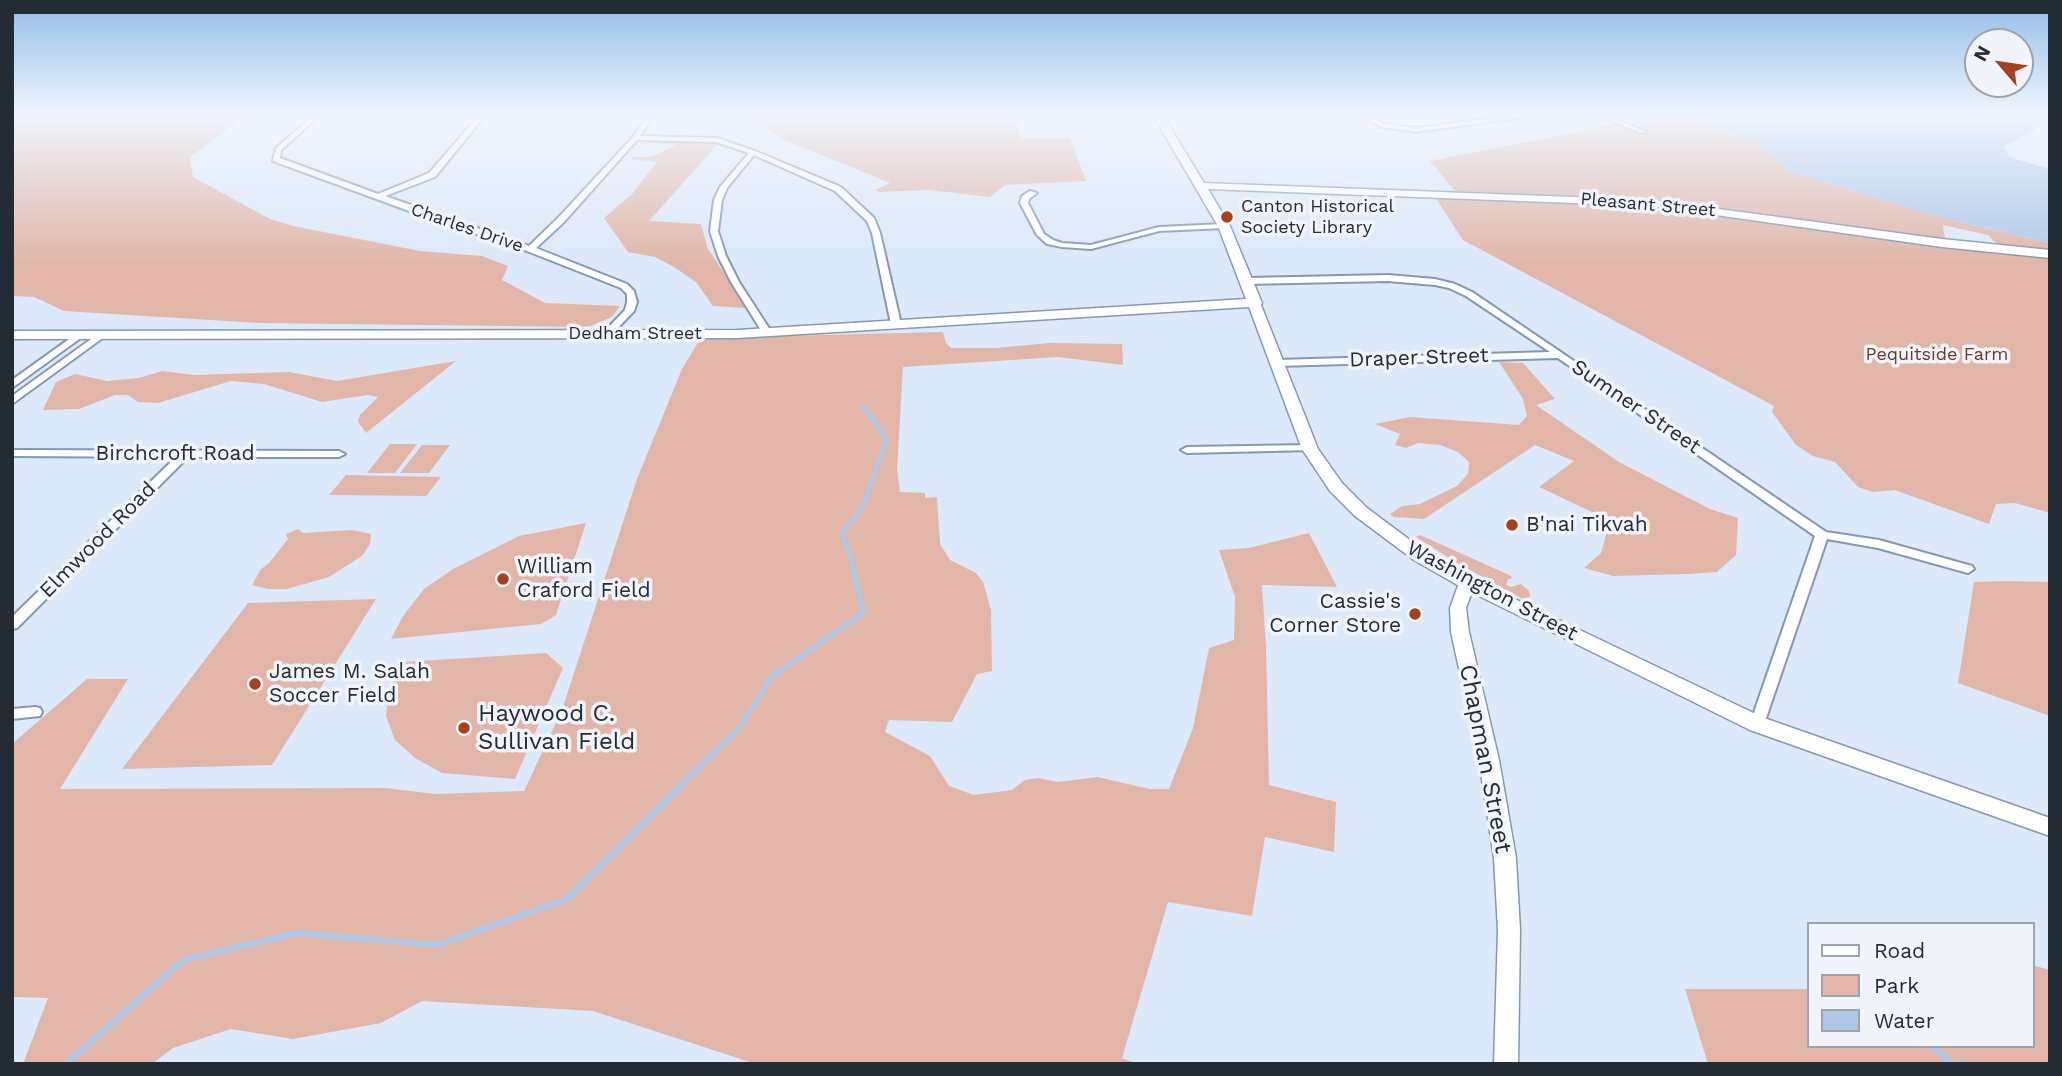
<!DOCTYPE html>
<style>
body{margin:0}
#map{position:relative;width:2062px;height:1076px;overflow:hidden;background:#dce9fa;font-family:"Work Sans",sans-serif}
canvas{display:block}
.frame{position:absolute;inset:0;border:14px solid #232b35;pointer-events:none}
.legend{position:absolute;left:1807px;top:922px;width:228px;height:126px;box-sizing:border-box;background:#f1f5fb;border:2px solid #9fa4ac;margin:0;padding:9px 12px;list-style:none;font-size:21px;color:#232b35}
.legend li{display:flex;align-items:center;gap:14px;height:35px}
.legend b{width:35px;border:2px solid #9fa4ac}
.north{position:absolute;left:1964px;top:28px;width:70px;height:70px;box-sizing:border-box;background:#f1f5fb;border:2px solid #9fa4ac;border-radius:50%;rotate:299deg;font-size:19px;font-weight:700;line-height:28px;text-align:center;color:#232b35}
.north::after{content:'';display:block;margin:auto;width:24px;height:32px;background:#a7401d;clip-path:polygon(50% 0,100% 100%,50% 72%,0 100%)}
</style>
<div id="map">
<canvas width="2062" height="1076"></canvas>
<div class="frame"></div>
<ul class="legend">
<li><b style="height:9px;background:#fff"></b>Road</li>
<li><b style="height:19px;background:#e1b6a9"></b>Park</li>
<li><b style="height:19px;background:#aec7e7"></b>Water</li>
</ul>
<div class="north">N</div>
</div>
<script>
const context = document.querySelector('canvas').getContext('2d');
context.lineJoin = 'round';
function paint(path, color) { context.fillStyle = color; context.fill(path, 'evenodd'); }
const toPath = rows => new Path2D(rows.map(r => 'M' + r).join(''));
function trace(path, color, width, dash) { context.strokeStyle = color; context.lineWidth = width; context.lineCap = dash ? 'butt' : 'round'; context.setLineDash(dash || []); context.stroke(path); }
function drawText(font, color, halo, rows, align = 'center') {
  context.font = font + ' "Work Sans",sans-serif'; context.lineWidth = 7; context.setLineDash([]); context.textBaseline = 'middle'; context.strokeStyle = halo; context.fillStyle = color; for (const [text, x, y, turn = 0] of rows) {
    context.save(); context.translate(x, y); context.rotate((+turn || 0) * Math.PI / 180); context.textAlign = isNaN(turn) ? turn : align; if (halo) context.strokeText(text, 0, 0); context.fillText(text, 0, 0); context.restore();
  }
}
paint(toPath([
 [12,112,252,112,190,157,193,177,270,219,293,226,420,251,482,256,508,266,502,280,545,303,620,306,612,317,588,327,259,323,64,311,34,297,12,296],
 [737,112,1014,112,1021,139,1070,138,1086,181,1005,185,990,197,929,190,879,192,875,190,890,183,785,140],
 [1682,118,1755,142,1778,159,1787,171,1950,220,2050,243,2050,250,1998,245,1988,235,1943,225,1945,239,1660,200,1455,191,1430,161,1618,124],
 [660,141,718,144,649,221,701,224,708,249,747,308,713,306,696,282,674,267,655,257,628,252,604,218,632,194,657,162,631,159,632,157,651,157,676,145,657,143],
 [1435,197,1629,205,1700,212,2050,257,2050,513,2015,503,1996,504,1989,524,1895,490,1873,492,1858,487,1835,462,1813,456,1796,445,1772,412,1774,406,1463,240],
 [943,332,946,343,951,348,996,348,1049,343,1122,344,1123,365,1058,357,903,367,897,469,900,492,925,493,925,498,937,497,940,544,950,560,976,573,983,582,991,610,992,671,977,674,952,722,889,720,885,732,930,756,949,786,974,795,1012,790,1025,780,1038,778,1058,782,1098,777,1149,789,1169,789,1193,728,1209,648,1234,640,1235,597,1219,550,1249,548,1309,533,1337,587,1262,585,1266,648,1269,785,1336,802,1334,852,1265,837,1252,916,1168,902,1122,1058,1138,1064,756,1064,593,1011,422,1001,381,1023,293,1039,231,1029,173,1048,152,1064,23,1064,48,998,12,997,12,744,87,679,128,679,60,789,385,788,435,794,524,791,562,710,637,479,682,369,697,344,704,338],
 [456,361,366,433,358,422,360,415,378,397,368,395,322,402,264,384,231,381,158,403,138,402,128,395,115,395,79,409,43,410,56,382,75,374,107,381,139,378,162,371,194,375,289,372,337,381],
 [1499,362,1523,363,1555,399,1536,405,1619,462,1710,509,1738,518,1736,555,1717,572,1689,574,1613,576,1584,568,1601,553,1609,524,1603,513,1592,512,1539,487,1574,461,1535,445,1424,519,1394,517,1390,514,1402,506,1420,504,1457,486,1468,474,1469,462,1458,452,1440,445,1418,443,1406,448,1395,445,1400,434,1375,424,1410,417,1519,425,1527,416,1523,399],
 [390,444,417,444,395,473,367,473],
 [422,445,450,445,429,473,400,473],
 [346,475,441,477,426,496,329,495],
 [586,523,556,615,541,624,391,639,403,616,424,589,453,569,519,536],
 [298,529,303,533,352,530,371,534,370,544,362,556,329,577,287,589,268,589,252,585,261,569,269,563,288,539,286,534],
 [1420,535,1509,575,1513,578,1508,579,1506,585,1511,587,1521,584,1529,591,1530,597,1523,599,1457,563,1416,537],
 [2006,581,2050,582,2050,716,1958,683,1974,582],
 [376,599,272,765,122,769,248,603],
 [546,653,563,668,515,779,442,773,415,758,395,740,386,716,389,689,404,662],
 [2032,965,2050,970,2050,1064,1708,1064,1685,989,1808,989,1808,1046,2032,1046]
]), '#e1b6a9');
paint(toPath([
 [1663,112,2050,112,2034,131,2004,146,2009,157,2050,169,2050,243,1950,220,1787,171,1778,159,1755,142]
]), '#aec7e7');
trace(toPath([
 [852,561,842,533,863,507,886,441,864,407]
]), '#aec7e7', 4.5);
trace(toPath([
 [676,790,739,728,771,677,863,613,851,559]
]), '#aec7e7', 5);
trace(toPath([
 [1932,1046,1953,1064],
 [66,1064,183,960,297,933,437,945,567,899,678,789]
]), '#aec7e7', 6);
const minor = toPath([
 [317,112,324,112,281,150,280,158,378,194,429,173,482,112,488,112,435,177,385,196,529,246,558,218,633,137,645,119,639,112,645,112,651,119,640,136,717,138,755,151,841,187,874,218,880,233,901,324,896,327,891,324,872,233,867,221,835,191,754,155,727,188,722,200,718,231,726,256,739,282,772,333,770,335,764,335,731,282,718,256,710,231,714,200,720,187,749,153,716,142,637,140,564,222,536,248,627,284,634,291,637,302,634,311,610,336,604,336,604,332,625,310,627,302,627,294,621,288,527,251,431,219,273,161,276,148,317,112],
 [1353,112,1361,112,1385,124,1416,128,1542,112,1559,112,1416,132,1381,127,1353,112],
 [1591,112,1599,112,1646,132,1641,133,1591,112],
 [1030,191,1037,193,1029,199,1028,203,1044,234,1053,240,1062,243,1091,245,1159,227,1224,224,1228,226,1224,228,1159,231,1091,249,1062,247,1047,244,1037,235,1020,203,1022,196,1030,191],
 [1388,275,1435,279,1455,284,1472,292,1826,532,1879,540,1972,566,1974,569,1968,573,1878,548,1827,539,1764,724,1762,728,1757,729,1752,728,1750,724,1815,536,1558,358,1277,366,1272,363,1277,360,1550,352,1466,296,1449,288,1435,285,1388,281,1247,284,1243,281,1247,278,1388,275],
 [79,332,84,335,82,337,12,388,12,380,79,332],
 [101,332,106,335,104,337,12,404,12,396,101,332],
 [1309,445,1313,446,1315,448,1313,450,1187,453,1181,450,1187,447,1309,445],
 [12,450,339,451,345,454,339,457,188,457,17,628,12,629,12,617,176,457,12,456,12,450],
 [35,707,40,708,42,712,40,716,12,719,12,709,35,707]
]);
const tertiary = toPath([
 [1467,578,1475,583,1466,608,1469,632,1499,760,1516,858,1520,930,1518,1064,1494,1064,1498,930,1494,858,1479,760,1451,632,1450,608,1459,583,1467,578]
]);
const secondary = toPath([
 [1151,112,1161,112,1204,183,1652,200,1942,239,2050,250,2050,258,1942,247,1652,206,1208,189,1230,226,1262,303,1261,305,1318,449,1342,483,1367,508,1426,552,1473,579,1764,718,2050,818,2050,836,1750,730,1461,587,1414,560,1355,516,1330,491,1302,449,1249,307,737,338,12,339,12,331,737,330,1246,299,1218,226,1151,112]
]);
trace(minor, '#8498b2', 4);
trace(tertiary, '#8498b2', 3);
trace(secondary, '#8498b2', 3);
paint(minor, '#fff');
paint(tertiary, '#fff');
paint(secondary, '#fff');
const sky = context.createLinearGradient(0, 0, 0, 263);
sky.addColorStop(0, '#91bce8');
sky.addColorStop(0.43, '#eff5fd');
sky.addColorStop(1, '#eff5fd00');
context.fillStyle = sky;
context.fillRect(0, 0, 2062, 263);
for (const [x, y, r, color] of [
 [1227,217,7,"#a7401d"],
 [1512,525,7,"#a7401d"],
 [503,579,7,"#a7401d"],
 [1415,614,7,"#a7401d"],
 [255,684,7,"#a7401d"],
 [464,728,7,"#a7401d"]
]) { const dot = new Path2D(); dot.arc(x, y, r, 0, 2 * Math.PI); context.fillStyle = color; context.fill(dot); trace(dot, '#f1f5fb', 2.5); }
drawText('18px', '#232b35', '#f1f5fb', [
 ["Pleasant Street",1648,205,5],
 ["Charles Drive",467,228,19],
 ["Dedham Street",635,334]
]);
drawText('18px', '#232b35', '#f1f5fb', [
 ["Canton Historical",1241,207],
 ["Society Library",1241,228]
], 'left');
drawText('18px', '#6f3826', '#f1f5fb', [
 ["Pequitside Farm",1937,355]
]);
drawText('21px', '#232b35', '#f1f5fb', [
 ["Draper Street",1419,358,-2],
 ["Sumner Street",1636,407,34],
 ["Birchcroft Road",175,454],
 ["Elmwood Road",98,540,-45],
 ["Washington Street",1492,591,28]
]);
drawText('21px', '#232b35', '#f1f5fb', [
 ["B'nai Tikvah",1526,525],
 ["William",517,567],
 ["Craford Field",517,591],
 ["Cassie's",1401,602,"right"],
 ["Corner Store",1401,626,"right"],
 ["James M. Salah",269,672],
 ["Soccer Field",269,696]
], 'left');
drawText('24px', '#232b35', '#f1f5fb', [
 ["Haywood C.",478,714],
 ["Sullivan Field",478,742]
], 'left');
drawText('24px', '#232b35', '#f1f5fb', [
 ["Chapman Street",1485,759,79]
]);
</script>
